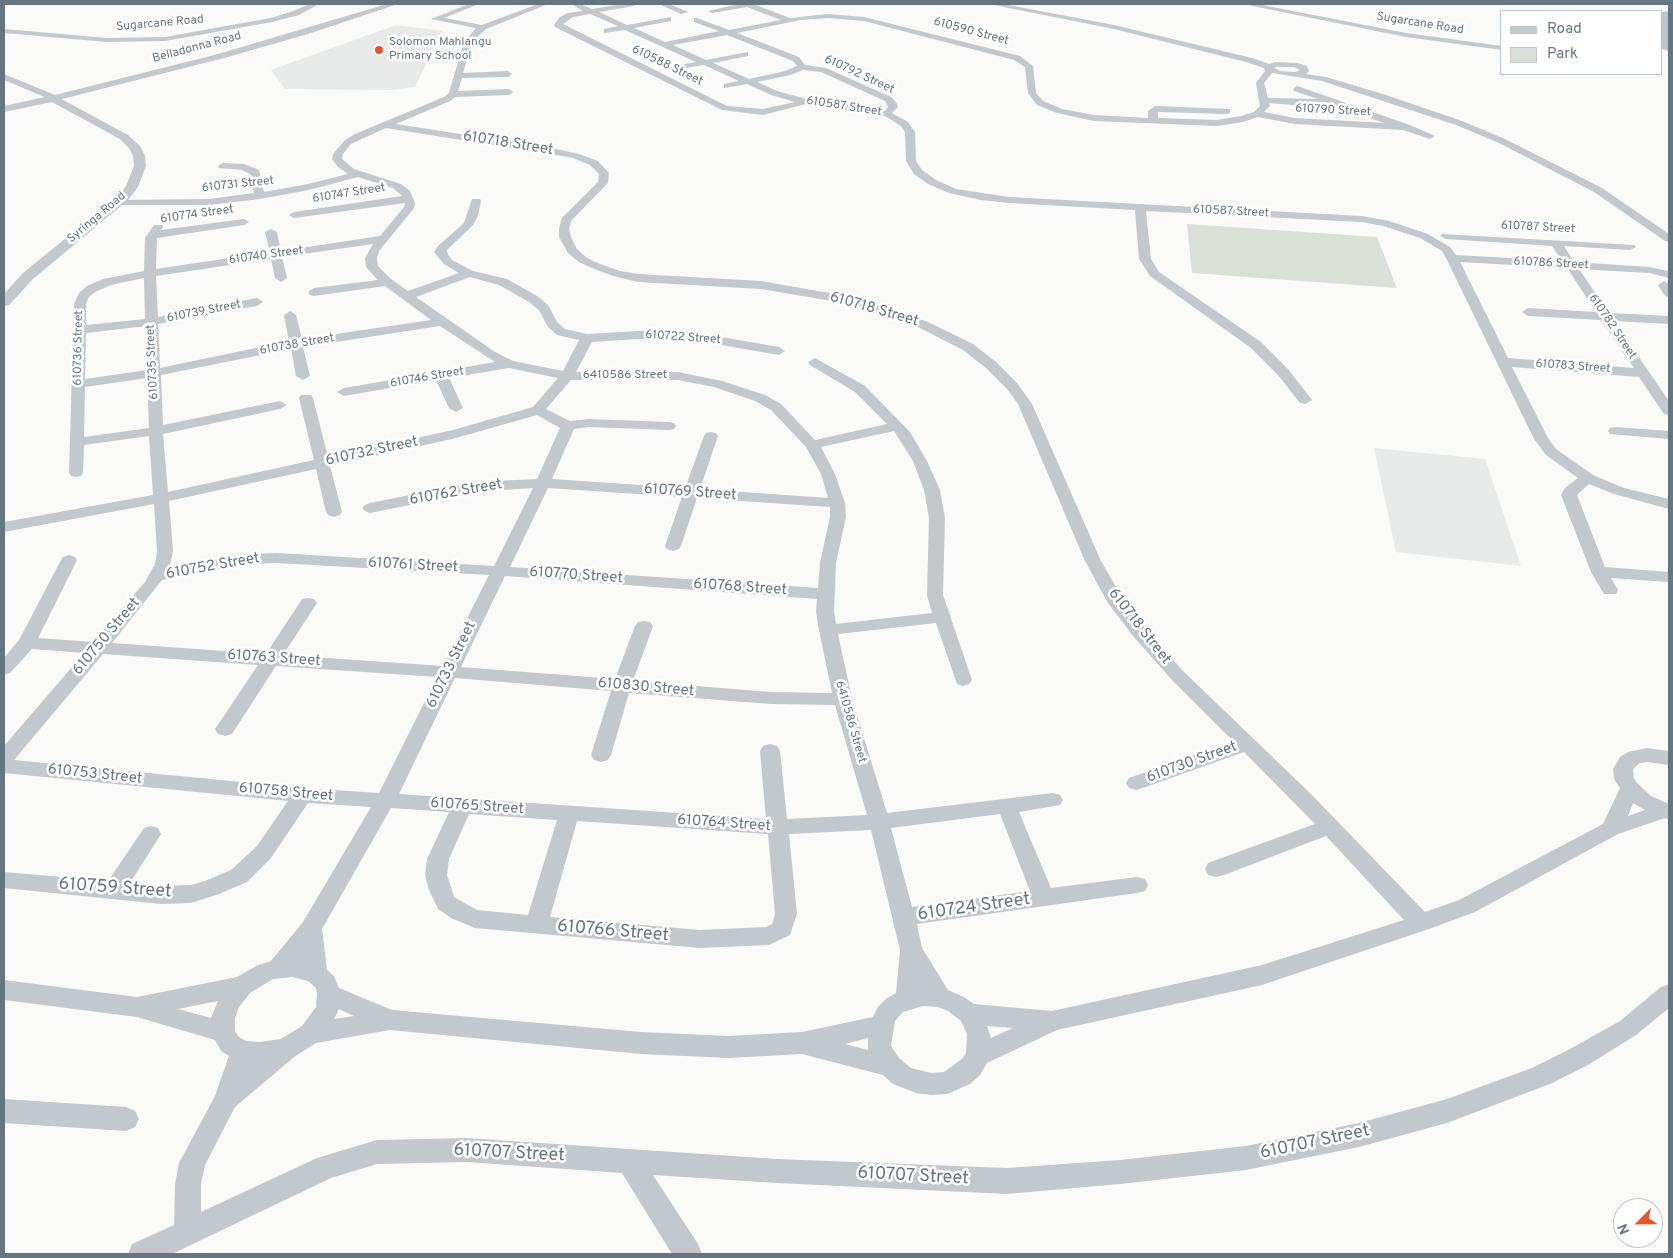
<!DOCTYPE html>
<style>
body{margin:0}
#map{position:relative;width:1673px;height:1258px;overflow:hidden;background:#fafaf8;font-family:Overpass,sans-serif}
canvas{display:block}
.frame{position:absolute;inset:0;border:5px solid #657683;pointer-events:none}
.legend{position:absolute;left:1500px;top:10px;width:162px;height:65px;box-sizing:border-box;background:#fff;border:1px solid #c1c8cd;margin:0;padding:6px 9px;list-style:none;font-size:15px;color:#657683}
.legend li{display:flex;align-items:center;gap:10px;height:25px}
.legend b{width:25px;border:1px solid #c1c8cd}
.north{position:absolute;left:1613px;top:1198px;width:50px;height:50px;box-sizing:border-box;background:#fff;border:1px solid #c1c8cd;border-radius:50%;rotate:247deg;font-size:14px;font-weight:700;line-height:20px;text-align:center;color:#657683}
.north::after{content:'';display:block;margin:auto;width:18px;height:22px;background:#e4572e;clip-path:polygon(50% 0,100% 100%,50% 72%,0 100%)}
</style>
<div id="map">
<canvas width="1673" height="1258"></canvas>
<div class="frame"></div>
<ul class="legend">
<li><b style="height:6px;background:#c3c8cc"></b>Road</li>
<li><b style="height:14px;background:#dadfd7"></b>Park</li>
</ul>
<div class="north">N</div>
</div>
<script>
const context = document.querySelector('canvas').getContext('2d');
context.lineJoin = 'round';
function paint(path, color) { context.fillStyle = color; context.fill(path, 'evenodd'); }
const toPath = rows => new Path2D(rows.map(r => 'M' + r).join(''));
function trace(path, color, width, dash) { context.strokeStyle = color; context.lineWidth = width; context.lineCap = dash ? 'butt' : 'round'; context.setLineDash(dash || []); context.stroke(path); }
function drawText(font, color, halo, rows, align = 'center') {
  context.font = font + ' Overpass,sans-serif'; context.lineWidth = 5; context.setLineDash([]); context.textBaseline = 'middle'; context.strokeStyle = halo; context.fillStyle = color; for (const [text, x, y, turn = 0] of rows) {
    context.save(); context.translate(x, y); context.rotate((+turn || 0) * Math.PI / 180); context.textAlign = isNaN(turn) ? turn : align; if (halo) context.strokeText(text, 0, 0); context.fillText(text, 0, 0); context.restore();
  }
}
paint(toPath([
 [396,25,442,31,415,87,391,90,285,89,271,70],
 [1374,448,1485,459,1521,566,1396,552]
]), '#e8e9e9');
paint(toPath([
 [1187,224,1377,237,1397,288,1192,273]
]), '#dadfd7');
paint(toPath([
 [1669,11,1669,51,1662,49,1662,12]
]), '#bbc7cb');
paint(toPath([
 [310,4,319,4,299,15,272,22,165,41,107,42,4,33,4,29,107,38,165,37,271,18,293,11,310,4],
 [387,4,398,4,308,34,224,58,54,101,4,80,4,74,55,95,218,54,387,4],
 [469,4,479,4,444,18,482,25,538,4,548,4,486,29,472,42,463,73,508,71,512,74,508,77,462,78,458,91,509,89,513,92,509,95,455,97,450,101,396,124,556,149,579,154,598,161,609,173,608,183,571,221,569,229,571,237,577,249,587,258,600,264,620,271,638,274,761,281,858,298,928,322,973,344,996,362,1017,383,1032,404,1101,561,1122,597,1145,628,1183,671,1311,794,1425,912,1459,900,1603,824,1620,788,1614,779,1613,769,1620,757,1628,752,1647,748,1669,751,1669,765,1647,762,1640,763,1633,769,1634,778,1637,783,1651,796,1669,804,1669,819,1665,818,1618,834,1475,912,1429,929,1262,985,1057,1030,987,1063,980,1075,970,1084,947,1094,931,1095,916,1093,893,1084,883,1075,802,1054,728,1058,641,1054,390,1030,316,1043,294,1057,235,1107,205,1165,201,1184,201,1212,317,1158,377,1140,467,1138,777,1159,1007,1168,1120,1160,1246,1146,1359,1123,1447,1099,1532,1068,1570,1049,1620,1021,1661,987,1669,984,1669,1008,1636,1035,1588,1065,1550,1084,1447,1123,1359,1147,1246,1170,1120,1184,1007,1194,777,1183,653,1175,698,1244,702,1254,672,1254,622,1173,467,1162,377,1164,331,1178,172,1254,128,1254,132,1244,174,1225,175,1184,179,1163,215,1096,229,1056,221,1051,215,1040,137,1017,4,1000,4,980,137,997,237,977,258,965,271,961,303,922,371,807,308,803,271,858,247,882,219,894,191,903,161,904,4,888,4,872,108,881,144,828,151,826,158,828,161,834,130,883,161,886,191,885,205,881,231,870,257,846,288,801,4,773,4,746,84,653,32,649,10,673,4,675,4,658,19,640,61,560,63,557,69,555,75,557,77,560,38,638,93,642,145,582,155,564,157,551,154,504,4,532,4,522,153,495,149,436,84,445,83,473,81,476,76,477,71,476,69,473,74,304,79,293,87,286,103,279,144,271,145,238,154,225,162,225,163,227,161,230,244,219,249,222,244,225,157,238,156,269,270,252,265,232,271,229,277,232,281,251,380,236,404,207,405,203,294,218,289,215,294,212,402,196,393,188,358,177,309,190,260,199,209,205,118,205,114,204,113,202,114,200,209,199,254,193,250,174,242,170,219,168,218,166,223,163,244,164,259,170,264,192,308,184,348,174,338,167,332,159,333,154,345,140,355,134,444,97,449,93,464,42,476,28,431,19,469,4],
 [386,128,556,155,573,158,590,165,599,174,598,182,562,218,559,229,559,237,568,253,579,262,592,268,613,276,638,282,761,289,855,305,920,328,963,350,986,368,1007,389,1018,404,1085,561,1108,603,1133,636,1171,679,1233,741,1129,778,1126,783,1129,788,1136,790,1143,788,1244,752,1315,824,1208,863,1205,869,1208,875,1216,877,1224,875,1326,836,1404,920,1262,965,1052,1011,974,1004,964,997,948,990,922,948,917,924,1137,893,1145,891,1148,885,1145,879,1137,877,1051,888,1019,812,1060,805,1063,800,1060,795,1053,793,887,813,852,699,838,634,936,623,957,684,963,686,969,684,972,680,943,595,945,518,940,490,927,461,910,432,865,386,815,358,808,362,810,365,855,392,887,424,815,440,781,404,765,395,722,381,678,372,576,372,592,342,639,339,698,341,779,355,785,351,779,347,698,333,639,331,587,334,565,329,557,322,548,305,537,296,507,279,473,271,452,260,448,255,447,250,473,225,478,216,481,201,480,199,472,199,464,223,438,246,434,252,444,264,459,273,408,291,391,279,378,266,377,258,379,251,414,208,415,203,410,191,401,184,354,169,342,159,343,154,351,144,386,128],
 [373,244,365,258,366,267,378,280,314,288,308,292,310,295,314,296,385,286,431,320,302,339,296,315,290,311,284,315,289,341,160,368,158,324,257,306,263,302,257,298,158,317,156,276,271,259,275,278,281,282,287,278,282,257,373,244],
 [470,277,499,285,529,302,539,310,548,327,557,335,579,340,563,371,513,361,495,352,416,297,470,277],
 [144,278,145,319,86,325,86,304,89,297,95,292,111,285,144,278],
 [146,326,147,370,85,379,86,333,146,326],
 [440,326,495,362,344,388,337,392,344,396,436,380,449,408,456,412,463,408,449,378,509,368,558,378,533,407,453,430,328,457,313,398,311,395,301,395,299,398,314,460,168,492,163,434,280,409,287,405,280,401,163,425,161,375,291,349,296,376,303,380,310,376,303,347,440,326],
 [147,378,149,428,84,437,85,387,147,378],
 [648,379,678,380,714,387,755,401,771,410,806,447,821,474,828,498,700,489,718,436,716,433,711,432,706,433,704,436,685,488,552,479,574,429,589,427,669,430,674,429,676,426,674,423,669,422,589,419,570,421,546,409,571,380,648,379],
 [537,415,560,428,537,479,474,482,370,503,365,505,362,508,365,511,370,513,474,492,533,488,494,566,277,553,247,554,169,569,173,551,169,501,316,469,326,512,328,515,334,517,340,515,342,512,330,466,456,438,537,415],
 [894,431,913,461,924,490,929,518,927,595,932,613,836,624,834,612,836,563,846,517,845,503,835,474,821,447,894,431],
 [548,488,682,497,665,546,667,549,673,551,679,549,681,546,697,498,830,507,830,517,820,563,818,588,510,567,548,488],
 [277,563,489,575,443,666,283,655,317,603,314,599,308,598,302,599,266,654,112,643,162,580,247,564,277,563],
 [505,576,817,599,816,612,819,630,832,693,771,692,633,681,653,626,650,622,644,621,638,622,635,626,615,679,461,667,505,576],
 [103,654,258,665,215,729,218,734,225,736,232,734,276,666,437,677,379,793,303,788,14,760,103,654],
 [455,678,611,691,591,755,594,760,601,762,608,760,611,755,629,693,771,704,835,705,867,815,787,819,780,751,777,746,770,744,763,746,760,751,766,819,399,794,455,678],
 [1633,803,1645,810,1628,816,1633,803],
 [391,808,449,812,427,859,425,875,429,890,438,909,451,918,475,928,700,948,769,945,790,935,797,914,789,834,871,830,900,950,896,993,887,998,878,1007,873,1017,802,1032,728,1036,641,1032,392,1010,339,988,334,976,327,970,322,929,391,808],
 [469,814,557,820,528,915,477,910,454,897,447,875,449,859,469,814],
 [1000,814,1030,891,912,907,891,828,1000,814],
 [577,821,768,834,775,914,772,924,766,927,700,930,550,917,577,821],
 [292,977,308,981,316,988,317,994,316,1007,302,1026,281,1039,260,1042,246,1041,239,1037,235,1031,235,1018,239,1007,250,993,273,979,292,977],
 [218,1001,211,1018,178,1009,218,1001],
 [923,1006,938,1007,948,1011,961,1021,967,1034,966,1053,962,1059,944,1072,931,1073,911,1068,899,1058,891,1046,895,1021,903,1012,923,1006],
 [339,1009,354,1016,334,1019,339,1009],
 [987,1026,1013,1028,991,1038,987,1026],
 [868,1038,868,1050,845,1044,868,1038],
 [571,4,580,4,592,9,623,4,637,4,634,6,599,12,627,25,671,17,671,21,634,28,665,42,719,31,694,22,694,18,697,18,729,30,781,20,747,7,712,13,708,11,739,4,753,4,790,18,828,14,864,17,1020,56,1033,66,1036,93,1043,101,1062,109,1094,115,1148,118,1148,111,1155,106,1230,109,1230,113,1227,114,1158,112,1158,118,1217,120,1241,116,1254,112,1260,106,1256,83,1265,71,1264,68,1246,62,1114,29,989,4,1003,4,1114,25,1252,58,1269,64,1275,62,1298,63,1307,66,1309,71,1306,74,1326,77,1386,95,1462,121,1505,139,1602,188,1669,234,1669,242,1665,241,1594,192,1499,143,1456,125,1322,81,1272,73,1264,83,1268,98,1318,99,1294,91,1293,89,1297,86,1410,125,1435,136,1430,139,1403,130,1295,124,1258,117,1243,122,1217,126,1094,121,1057,113,1037,105,1028,93,1025,67,1014,60,864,21,828,18,801,20,737,33,799,57,805,65,826,68,891,97,896,102,898,107,892,113,908,122,915,132,916,161,922,170,936,180,956,189,1009,197,1362,216,1389,221,1428,234,1450,247,1456,255,1562,261,1552,246,1446,239,1440,236,1442,234,1634,245,1636,247,1630,250,1564,246,1574,262,1649,267,1669,271,1669,278,1649,273,1579,269,1609,313,1669,316,1669,324,1614,321,1669,401,1669,415,1664,414,1639,377,1512,367,1548,438,1556,449,1593,475,1624,488,1669,499,1669,509,1614,494,1589,484,1577,495,1605,567,1669,572,1669,582,1611,578,1618,590,1616,594,1604,594,1591,572,1561,495,1565,488,1578,478,1546,455,1534,439,1446,258,1442,251,1420,238,1383,226,1362,222,1146,211,1151,259,1159,272,1261,342,1288,369,1312,400,1305,404,1300,403,1278,375,1251,348,1150,276,1139,259,1135,210,1009,203,981,200,949,193,928,184,914,174,906,161,905,132,901,126,885,116,806,104,763,115,722,110,555,27,554,25,560,17,568,13,583,11,571,4],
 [590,14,618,26,604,29,604,33,625,30,696,62,679,65,679,69,704,65,739,81,724,84,724,88,747,84,771,95,795,102,763,109,727,106,563,24,573,17,590,14],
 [727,35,793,61,797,66,785,71,749,79,713,63,748,56,748,52,706,60,673,45,727,35],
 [1277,67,1294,67,1300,70,1295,72,1280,71,1274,68,1277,67],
 [803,70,821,72,885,101,888,107,885,111,803,98,777,91,757,82,790,75,803,70],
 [1325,102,1384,123,1295,118,1264,112,1270,106,1269,103,1305,106,1321,105,1325,102],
 [1460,262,1567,268,1596,312,1528,308,1522,312,1528,316,1601,320,1634,368,1508,358,1460,262],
 [659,4,669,4,688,12,681,14,659,4],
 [1243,4,1257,4,1406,33,1502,46,1502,50,1406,37,1243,4],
 [1664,281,1669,284,1669,297,1665,296,1658,285,1664,281],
 [1615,427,1669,431,1669,439,1610,434,1608,431,1610,428,1615,427],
 [4,1099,126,1107,135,1111,139,1119,135,1127,126,1131,4,1123,4,1099]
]), '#c3c8cc');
paint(toPath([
 [54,95,128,135,140,146,145,156,146,166,138,187,128,200,33,279,9,305,4,306,4,294,23,273,120,194,126,186,134,166,133,156,129,148,120,139,52,102,4,112,4,106,54,95]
]), '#c3c8cc');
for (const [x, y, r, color] of [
 [379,50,5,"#e4572e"]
]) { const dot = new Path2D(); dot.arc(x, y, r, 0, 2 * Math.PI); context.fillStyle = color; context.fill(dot); trace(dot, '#fff', 2); }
drawText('12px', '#657683', '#fff', [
 ["Sugarcane Road",160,24,-5],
 ["Sugarcane Road",1420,24,9],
 ["610590 Street",971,32,15],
 ["Belladonna Road",197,48,-15],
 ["610588 Street",667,66,26],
 ["610792 Street",859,75,25],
 ["610587 Street",844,107,9],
 ["610790 Street",1333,111,3],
 ["610731 Street",238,185,-6],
 ["610747 Street",349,194,-9],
 ["610587 Street",1231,212,3],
 ["610774 Street",197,215,-8],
 ["Syringa Road",97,218,-40],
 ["610787 Street",1538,228,3],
 ["610740 Street",266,256,-8],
 ["610786 Street",1551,264,3],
 ["610739 Street",204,312,-11],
 ["610782 Street",1612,327,56],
 ["610722 Street",683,338,4],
 ["610738 Street",297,345,-10],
 ["610736 Street",79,348,-89],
 ["610735 Street",153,362,-93],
 ["610783 Street",1573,367,4],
 ["6410586 Street",625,376],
 ["610746 Street",427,378,-10],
 ["6410586 Street",850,722,74]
]);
drawText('12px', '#657683', '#fff', [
 ["Solomon Mahlangu",389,43],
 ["Primary School",389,57]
], 'left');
drawText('15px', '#657683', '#fff', [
 ["610718 Street",508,144,9],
 ["610718 Street",874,310,16],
 ["610732 Street",372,452,-12],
 ["610762 Street",456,493,-10],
 ["610769 Street",690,493,4],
 ["610761 Street",413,566,3],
 ["610752 Street",213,567,-10],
 ["610770 Street",576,576,4],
 ["610768 Street",740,588,4],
 ["610718 Street",1139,627,52],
 ["610750 Street",107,637,-50],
 ["610763 Street",274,659,4],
 ["610733 Street",452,665,-64],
 ["610830 Street",646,688,5],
 ["610730 Street",1192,763,-20],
 ["610753 Street",95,775,6],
 ["610758 Street",286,793,5],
 ["610765 Street",477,807,4],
 ["610764 Street",724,824,4]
]);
drawText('18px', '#657683', '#fff', [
 ["610759 Street",115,889,4],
 ["610724 Street",974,908,-8],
 ["610766 Street",613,932,5],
 ["610707 Street",1315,1143,-12],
 ["610707 Street",509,1154,3],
 ["610707 Street",913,1177,3]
]);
</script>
